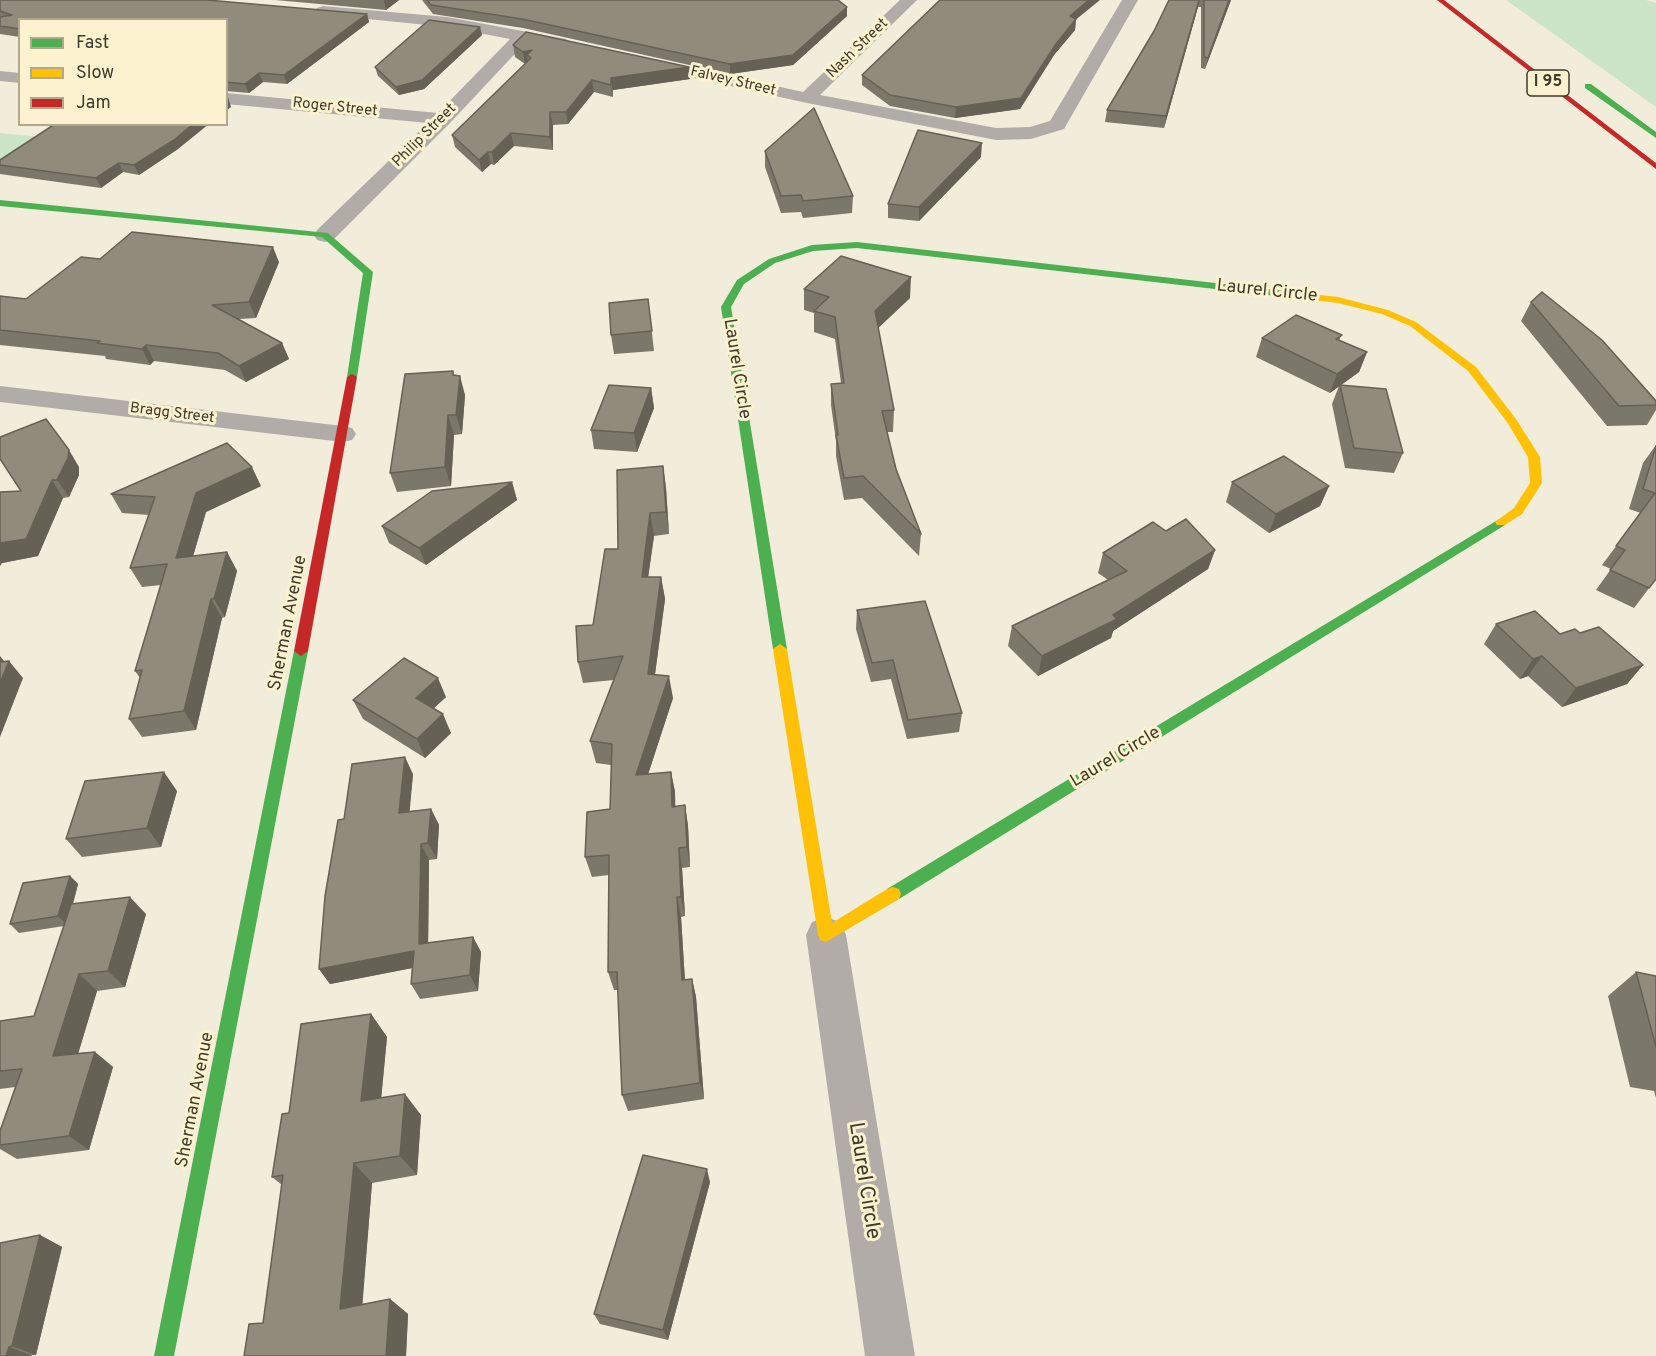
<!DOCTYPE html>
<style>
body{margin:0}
#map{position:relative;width:1656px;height:1356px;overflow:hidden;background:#f2ecda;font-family:Overpass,sans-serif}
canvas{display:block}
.legend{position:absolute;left:18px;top:18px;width:210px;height:108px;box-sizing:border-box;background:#fcf2cf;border:2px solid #b0a98e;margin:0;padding:8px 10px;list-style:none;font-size:18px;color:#3e3b2d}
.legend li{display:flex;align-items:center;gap:12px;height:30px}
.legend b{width:30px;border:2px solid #b0a98e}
</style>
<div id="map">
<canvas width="1656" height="1356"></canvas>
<ul class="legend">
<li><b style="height:8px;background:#4caf50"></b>Fast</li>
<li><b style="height:8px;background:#ffc107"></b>Slow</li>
<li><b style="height:8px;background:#c62828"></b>Jam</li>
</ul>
</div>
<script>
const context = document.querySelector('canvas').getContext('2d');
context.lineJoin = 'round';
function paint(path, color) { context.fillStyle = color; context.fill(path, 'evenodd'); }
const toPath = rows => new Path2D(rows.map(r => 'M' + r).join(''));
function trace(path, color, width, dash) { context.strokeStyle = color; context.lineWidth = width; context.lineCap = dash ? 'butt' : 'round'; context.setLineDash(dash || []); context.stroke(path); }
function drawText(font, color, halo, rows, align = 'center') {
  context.font = font + ' Overpass,sans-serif'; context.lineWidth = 6; context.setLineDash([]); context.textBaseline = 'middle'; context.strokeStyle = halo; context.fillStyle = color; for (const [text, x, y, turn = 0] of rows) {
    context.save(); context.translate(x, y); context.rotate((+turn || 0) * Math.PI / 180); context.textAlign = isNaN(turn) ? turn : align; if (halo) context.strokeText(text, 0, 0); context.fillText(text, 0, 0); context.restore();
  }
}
paint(toPath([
 [1506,0,1646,0,1656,3,1656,107],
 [0,133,51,138,0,170]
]), '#cce5c8');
paint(toPath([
 [900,0,917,0,820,95,996,128,1030,127,1050,121,1122,0,1138,0,1064,129,1031,139,996,140,807,103,645,67,639,66,636,62,639,58,645,57,803,92,900,0],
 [323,6,447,17,566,39,574,44,566,49,526,42,450,123,333,240,325,242,317,240,314,235,317,230,428,123,226,104,226,93,438,113,510,39,447,27,317,14,315,11,317,8,323,6],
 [0,71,20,73,20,83,0,81,0,71],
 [0,386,343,426,352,428,356,434,352,440,343,442,0,402,0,386],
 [826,917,840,922,846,935,915,1356,865,1356,806,935,812,922,826,917]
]), '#b1aca8');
paint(toPath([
 [1585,84,1591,84,1656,132,1656,138,1585,88,1585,84],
 [0,200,328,233,373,272,357,377,352,380,347,377,363,273,322,237,0,206,0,200],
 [857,242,1285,291,1290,294,1285,297,857,248,813,251,775,263,744,284,731,307,787,649,780,654,773,649,721,307,737,280,769,259,812,245,857,242],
 [1501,518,1505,519,1507,522,1505,525,899,899,893,901,887,899,885,894,887,889,1501,518],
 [301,646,308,651,174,1356,154,1356,294,651,301,646]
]), '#4caf50');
paint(toPath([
 [1285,291,1338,297,1388,310,1416,322,1476,367,1516,419,1540,457,1542,483,1522,514,1505,525,1497,525,1495,522,1514,508,1530,483,1528,457,1507,422,1468,371,1410,326,1382,314,1338,303,1282,296,1282,292,1285,291],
 [780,644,787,649,832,923,887,889,893,887,899,889,901,894,899,899,826,942,820,940,818,935,773,649,780,644]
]), '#ffc107');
paint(toPath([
 [1437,0,1444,0,1656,163,1656,169,1437,0],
 [352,374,357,377,308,651,301,656,294,651,347,377,352,374]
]), '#c62828');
paint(toPath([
 [0,0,367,14,369,22,287,84,263,82,249,93,226,91,226,20,20,20,20,37,0,34],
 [275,0,399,0,386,10],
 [422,0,838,0,847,16,793,65,730,74,523,28,433,14],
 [1169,0,1231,0,1205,69,1201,68,1201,7,1198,7,1164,128,1105,122,1107,110,1154,31],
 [1076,19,1075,30,1054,55,1020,109,955,118,890,106,862,85,862,75],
 [482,35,424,89,399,95,378,76,375,67],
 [513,45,689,67,690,79,613,90,613,97,594,92,568,124,553,125,553,150,514,146,494,165,491,164,482,172,455,147,452,135,525,64,515,57],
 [178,149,139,175,123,172,101,188,0,174,0,160],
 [765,151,853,196,852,213,803,218,801,212,781,213,765,167],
 [981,157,919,221,888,218,888,204],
 [100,259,279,262,256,318,239,319,282,343,289,359,246,382,225,370,154,361,150,365,106,359,105,356,0,345,0,296,26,299],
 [804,289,910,298,878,328,894,410,893,432,887,432,896,469,921,534,919,556,862,498,844,500,836,456,836,441,831,405,831,384,841,383,835,339,814,332,814,313,804,310],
 [648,299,654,351,614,354,611,335],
 [1531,302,1656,401,1656,410,1647,425,1607,426,1521,321],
 [1342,335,1339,340,1367,352,1359,372,1341,385,1403,453,1394,473,1345,468,1332,404,1339,386,1330,393,1256,357,1262,338],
 [454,375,465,395,462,434,454,435,451,486,397,492,390,473],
 [651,388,654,408,637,452,594,449,591,430],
 [1656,445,1656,579,1634,608,1596,590,1611,569,1602,565,1641,513,1629,509,1643,463],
 [663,466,666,488,669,534,654,536,648,577,661,577,665,599,655,675,673,698,648,774,671,772,675,792,675,807,685,805,688,826,690,867,682,868,685,916,681,917,685,980,692,979,696,997,704,1099,628,1111,622,1095,618,990,614,990,608,972,609,875,592,877,585,857,610,809,611,765,596,763,590,741,614,680,583,683,578,662,593,625,618,549],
 [79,467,79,475,69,497,63,498,38,556,2,563,21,491],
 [512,482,517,500,426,565,389,543,382,526],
 [1232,482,1329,486,1320,506,1269,533,1226,502],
 [261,486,206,512,193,556,227,552,237,571,225,617,222,618,196,730,142,737,129,719,140,678,135,671,161,585,142,587,130,568,149,515,122,513,111,494],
 [1166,531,1215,550,1208,569,1113,631,1111,638,1038,676,1008,646,1012,626,1108,580,1098,573,1103,553],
 [857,610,962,713,959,732,907,739,891,679,871,682,856,629],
 [1496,624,1560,634,1580,633,1643,665,1627,684,1562,707,1528,676,1520,679,1484,644],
 [446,697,434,708,451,733,425,758,363,719,353,700],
 [413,774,409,811,431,809,439,825,437,859,429,860,428,943,473,937,481,952,478,991,420,999,411,984,412,968,330,984,319,969,344,819],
 [177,791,161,847,82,857,66,839],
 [70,876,78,884,73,904,146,914,125,987,97,991,78,1053,95,1052,113,1067,89,1150,17,1159,0,1149,0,1131,15,1087,0,1089,0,1021,34,1016,64,926,19,933,10,924],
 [1636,972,1656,976,1656,1098,1654,1091,1630,1087,1608,996],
 [371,1014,387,1037,381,1098,421,1115,417,1175,372,1183,362,1304,390,1299,408,1314,406,1356,244,1356,263,1323,282,1185,272,1177,289,1113],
 [710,1182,668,1340,600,1324,594,1314],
 [40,1235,62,1247,36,1355,0,1356]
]), '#7c7869');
paint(toPath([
 [385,0,399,0,386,10,384,1],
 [1089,0,1100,0,1068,26,1070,16],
 [1199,0,1198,7,1164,128,1166,116],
 [1229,0,1231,0,1205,69,1208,58],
 [847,7,847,16,793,65,730,74,730,64],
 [367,14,369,22,287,84,284,75],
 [1076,19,1075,30,1054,55,1020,109,955,118,956,107,1056,44],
 [480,27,482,35,424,89,399,95,396,87],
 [532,50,527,55,528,63,525,64,523,52],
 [689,67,690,79,613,90,613,97,611,78],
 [259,73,263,82,249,93,245,84],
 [592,80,594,92,568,124,566,112],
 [228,97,231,107,226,111,226,98],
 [550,112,553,125,553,150,550,137],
 [193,124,209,124,178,149,139,175,134,165],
 [511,133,514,146,494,165,492,152],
 [982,143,981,157,919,221,919,207],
 [488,152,491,164,482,172,479,160],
 [119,163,123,172,101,188,96,178],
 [273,247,279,262,256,318,249,302],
 [911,277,910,298,874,332,875,311],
 [282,343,289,359,246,382,239,366],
 [146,345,154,361,150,365,142,349],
 [1367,352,1359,372,1330,393,1337,374],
 [453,371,459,390,460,376,465,395,462,434,456,415],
 [651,388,654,408,637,452,634,433],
 [448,415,454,435,451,486,445,467],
 [69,450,79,467,79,475,69,497,57,480],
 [663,466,666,488,669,534,666,512],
 [252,467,261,486,206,512,187,577,176,558,196,493],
 [52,480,63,498,38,556,2,563,0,566,0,543],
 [512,482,517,500,426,565,419,548],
 [1329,486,1320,506,1269,533,1276,514],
 [650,513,654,536,645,599,642,577],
 [1215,550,1208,569,1113,631,1111,638,1038,676,1042,656,1113,615],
 [227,552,237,571,225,617,214,599],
 [661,577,665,599,652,696,648,674],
 [211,599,222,618,196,730,184,711],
 [0,656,4,661,0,668],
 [1542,656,1528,676,1520,679,1533,659],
 [9,661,23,678,0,737,0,683],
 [1643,665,1627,684,1562,707,1576,688],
 [669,676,673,698,641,796,636,775],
 [438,678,446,697,424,717,416,698],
 [443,714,451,733,425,758,417,739],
 [405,757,413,774,408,830,399,813],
 [164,772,177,791,161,847,147,828],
 [671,772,675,792,676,828,672,807],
 [685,805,688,826,690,867,687,847],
 [431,809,439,825,437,859,428,843],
 [421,844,429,860,428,960,419,944],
 [679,848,682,868,685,916,681,897],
 [70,876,78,884,67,925,58,916],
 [130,897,146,914,125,987,108,971],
 [677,897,681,917,686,999,682,980],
 [473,937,481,952,478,991,470,975],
 [414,951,423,966,330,984,319,969],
 [79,974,97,991,73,1071,53,1056],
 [692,979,696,997,704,1099,700,1083],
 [371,1014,387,1037,379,1122,361,1101],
 [95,1052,113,1067,89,1150,69,1136],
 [405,1094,421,1115,417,1175,400,1156],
 [354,1163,372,1183,361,1323,340,1309],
 [707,1169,710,1182,668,1340,663,1330],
 [40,1235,62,1247,36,1355,12,1346],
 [390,1299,408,1314,406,1356,386,1356],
 [9,1347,33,1356,6,1356]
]), '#656155');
const building = toPath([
 [0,0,207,0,367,14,284,75,259,73,245,84,226,82,226,20,20,20,20,29,0,26,0,17,12,15,0,11,0,0],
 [427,0,838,0,847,7,793,55,730,64,522,19,431,5,427,0],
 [940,0,1089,0,1070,16,1076,19,1056,44,1021,98,956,107,890,95,862,75,940,0],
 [1169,0,1199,0,1166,116,1107,110,1154,31,1169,0],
 [1204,0,1229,0,1208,58,1204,57,1204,0],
 [429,20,480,27,422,80,396,87,375,67,429,20],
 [526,32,689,67,611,78,611,85,592,80,566,112,550,112,550,137,511,133,492,152,488,152,479,160,452,135,531,58,527,55,532,50,523,52,513,45,526,32],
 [814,108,853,196,803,201,801,195,781,196,765,151,814,108],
 [55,124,193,124,174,140,134,165,119,163,96,178,0,165,0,160,55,124],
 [918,130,982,143,919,207,888,204,918,130],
 [132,232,273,247,249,302,212,305,282,343,239,366,218,353,146,345,142,349,97,343,100,341,0,330,0,296,26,299,81,257,100,259,132,232],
 [841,256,911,277,875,311,894,410,882,411,896,469,921,534,863,476,844,478,836,435,838,435,831,384,844,383,835,317,814,311,829,297,804,289,841,256],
 [1542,292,1602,340,1656,401,1656,405,1619,406,1531,302,1542,292],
 [648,299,652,331,611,335,609,303,648,299],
 [1296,315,1342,335,1336,339,1367,352,1337,374,1262,338,1296,315],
 [453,371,453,375,460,376,456,415,448,415,445,467,390,473,405,374,453,371],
 [609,385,651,388,634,433,591,430,609,385],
 [1340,385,1386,389,1403,453,1354,448,1340,385],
 [46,419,69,450,68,458,57,480,52,480,26,539,0,543,0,492,21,491,0,459,0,437,46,419],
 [227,443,252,467,196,493,176,558,227,552,214,599,211,599,184,711,129,719,142,670,135,671,167,564,130,568,155,497,111,494,227,443],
 [1656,446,1656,579,1649,588,1610,570,1625,550,1616,546,1655,493,1643,489,1656,446],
 [1284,456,1329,486,1276,514,1232,482,1284,456],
 [663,466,666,512,650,513,642,577,661,577,648,674,669,676,636,775,671,772,672,807,685,805,687,847,679,848,681,897,677,897,682,980,692,979,700,1083,622,1095,617,972,608,972,609,855,585,857,587,812,610,809,612,744,590,741,623,656,578,662,576,626,593,625,605,549,618,549,617,470,663,466],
 [512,482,419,548,382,526,432,491,512,482],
 [1186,519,1215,550,1113,615,1117,619,1042,656,1012,626,1127,571,1103,553,1153,522,1166,531,1186,519],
 [925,601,962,713,908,720,893,660,872,663,857,610,925,601],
 [1535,611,1560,634,1575,629,1580,633,1599,627,1643,665,1576,688,1542,656,1533,659,1496,624,1535,611],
 [404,658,438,678,416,698,443,714,417,739,353,700,404,658],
 [9,661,0,683,0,662,9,661],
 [405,757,399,813,431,809,428,843,421,844,419,944,473,937,470,975,411,984,414,951,319,969,325,896,338,820,344,819,352,764,405,757],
 [164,772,147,828,66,839,85,781,164,772],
 [70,876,58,916,10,924,23,883,70,876],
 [130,897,108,971,79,974,53,1056,95,1052,69,1136,0,1145,0,1131,22,1069,0,1071,0,1021,34,1016,71,904,130,897],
 [1636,972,1656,976,1656,1047,1636,972],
 [371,1014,361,1101,405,1094,400,1156,354,1163,340,1309,390,1299,386,1356,244,1356,249,1324,263,1323,283,1175,272,1177,282,1114,289,1113,301,1024,371,1014],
 [643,1155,707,1169,663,1330,594,1314,643,1155],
 [40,1235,12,1346,9,1347,6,1356,0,1356,0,1243,40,1235]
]);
paint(building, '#908b7a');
trace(building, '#656155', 1.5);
drawText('15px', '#3e3b2d', '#fcf2cf', [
 ["Nash Street",858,49,-44],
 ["Falvey Street",733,82,13],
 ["Roger Street",335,108,6],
 ["Philip Street",425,136,-45],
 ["Bragg Street",172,414,7]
]);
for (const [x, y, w] of [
 [1548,83,42]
]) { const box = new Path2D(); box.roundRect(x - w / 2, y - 13, w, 26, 4.5); context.fillStyle = '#fcf2cf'; context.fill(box); trace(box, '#3e3b2d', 1.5); }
drawText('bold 16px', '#3e3b2d', null, [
 ["I 95",1548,83]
]);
drawText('18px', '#3e3b2d', '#fcf2cf', [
 ["Laurel Circle",1267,292,6],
 ["Laurel Circle",736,369,81],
 ["Sherman Avenue",289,623,-79],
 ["Laurel Circle",1116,758,-31],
 ["Sherman Avenue",196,1100,-79]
]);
drawText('21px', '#3e3b2d', '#fcf2cf', [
 ["Laurel Circle",863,1181,81]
]);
</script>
